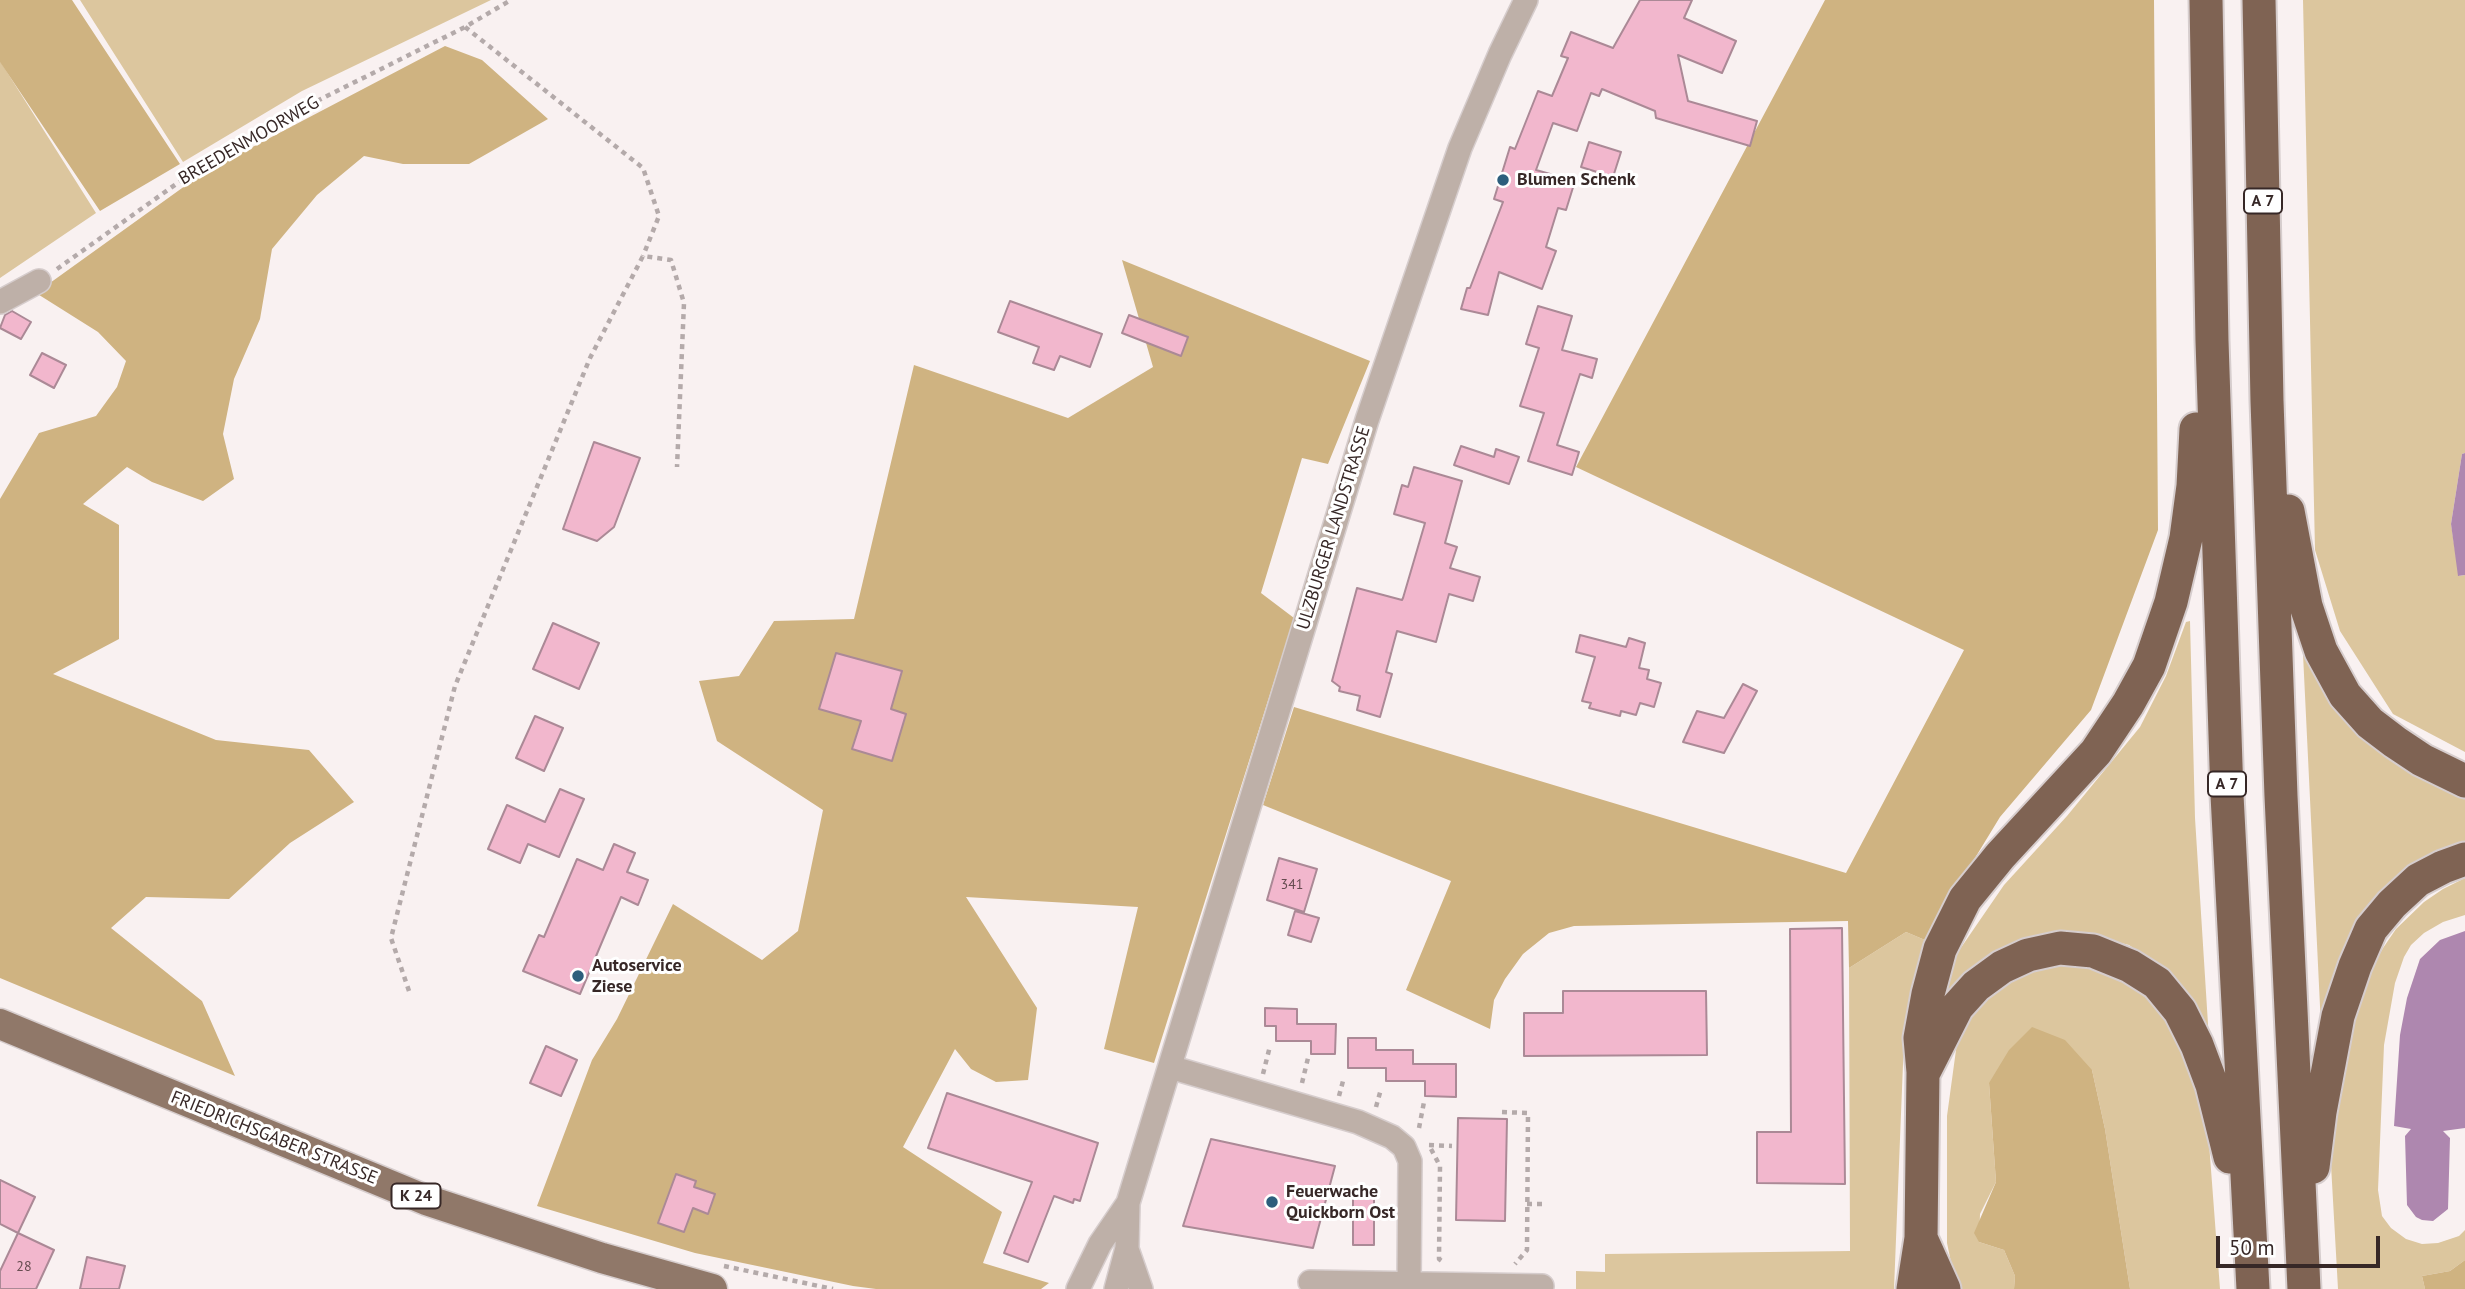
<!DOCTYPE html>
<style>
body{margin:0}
#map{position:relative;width:2465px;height:1289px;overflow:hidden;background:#f9f1f1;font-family:"PT Sans",sans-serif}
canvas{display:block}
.scale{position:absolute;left:2216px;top:1236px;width:164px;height:32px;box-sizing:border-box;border:4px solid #372827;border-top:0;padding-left:9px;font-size:21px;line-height:24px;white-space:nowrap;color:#372827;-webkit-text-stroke:5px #fff;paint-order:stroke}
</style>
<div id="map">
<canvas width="2465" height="1289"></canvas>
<div class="scale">50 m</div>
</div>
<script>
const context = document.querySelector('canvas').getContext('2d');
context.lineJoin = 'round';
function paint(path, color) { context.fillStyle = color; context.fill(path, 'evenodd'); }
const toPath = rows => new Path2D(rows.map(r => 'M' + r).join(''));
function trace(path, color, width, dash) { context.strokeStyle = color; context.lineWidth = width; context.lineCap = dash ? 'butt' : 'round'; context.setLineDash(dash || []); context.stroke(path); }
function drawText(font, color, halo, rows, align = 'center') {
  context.font = font + ' "PT Sans",sans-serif'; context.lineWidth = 6; context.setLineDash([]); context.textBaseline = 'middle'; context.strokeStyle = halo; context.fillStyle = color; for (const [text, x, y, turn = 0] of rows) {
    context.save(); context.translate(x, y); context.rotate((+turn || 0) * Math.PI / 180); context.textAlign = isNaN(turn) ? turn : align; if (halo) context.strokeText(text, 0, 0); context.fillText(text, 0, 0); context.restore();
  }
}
paint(toPath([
 [80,0,491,0,302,91,183,162],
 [2303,0,2465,0,2465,453,2462,454,2451,524,2459,576,2465,575,2465,752,2393,714,2340,631,2315,550],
 [0,61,96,213,0,278],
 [2190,621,2195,818,2209,1040,2166,971,2129,945,2081,933,2007,945,1958,988,1932,1029,1947,968,2004,885,2067,816,2140,727,2166,676,2186,622],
 [2303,654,2371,738,2465,793,2465,845,2367,910,2343,952,2321,1027],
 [2465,878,2465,915,2443,922,2424,933,2411,945,2404,957,2395,983,2384,1045,2378,1190,2382,1216,2391,1228,2406,1239,2422,1244,2438,1243,2459,1236,2465,1230,2465,1260,2450,1271,2422,1276,2425,1289,2338,1289,2330,1147,2335,1077,2368,976,2383,948,2396,929,2424,902,2443,889],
 [1906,932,1925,940,1904,1039,1894,1289,1576,1289,1576,1271,1605,1272,1605,1254,1850,1251,1849,968],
 [2050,966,2071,966,2092,969,2117,978,2134,988,2152,1003,2168,1022,2196,1075,2209,1143,2220,1289,2130,1289,2105,1129,2092,1070,1989,1083,1996,1182,1980,1214,1979,1242,2004,1250,2015,1276,2014,1289,1959,1289,1952,1267,1947,1243,1947,1116,1956,1050,1960,1033,1971,1017,2003,983,2025,973]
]), '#dcc69e');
paint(toPath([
 [0,0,72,0,180,164,100,211,0,62],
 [1825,0,2154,0,2158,530,2091,710,2000,817,1925,940,1906,932,1849,968,1848,921,1574,926,1549,933,1523,954,1505,979,1494,1000,1490,1029,1406,990,1451,881,1263,805,1294,707,1846,873,1964,650,1576,467],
 [445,46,482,60,548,119,469,164,403,164,364,156,317,195,272,249,260,319,234,379,223,434,234,479,203,501,152,482,127,467,83,504,119,525,119,639,53,674,216,740,309,750,354,802,290,843,229,899,146,897,111,928,202,1001,235,1076,0,978,0,499,39,433,96,416,117,387,126,361,98,332,36,293,203,173],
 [1122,260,1370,361,1328,464,1302,458,1261,593,1294,618,1154,1063,1104,1049,1138,907,966,897,1037,1008,1028,1080,996,1082,971,1069,955,1049,903,1147,1002,1212,983,1263,1049,1283,1041,1289,876,1289,853,1286,695,1253,537,1206,592,1060,617,1019,673,904,762,960,798,931,823,810,717,741,699,681,739,676,774,621,854,619,914,365,1068,418,1153,367],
 [2032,1027,2065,1040,2092,1070,2105,1129,2130,1289,2014,1289,2015,1276,2004,1250,1979,1242,1974,1233,1996,1182,1989,1083,2009,1050],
 [2465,1260,2465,1289,2425,1289,2422,1276,2450,1271]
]), '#cfb381');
paint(toPath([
 [2465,453,2465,575,2458,576,2451,524,2462,454],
 [2465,931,2465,1128,2443,1131,2450,1138,2448,1209,2433,1221,2422,1220,2416,1217,2407,1205,2405,1136,2411,1129,2394,1126,2400,1035,2407,998,2420,959,2440,940]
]), '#ae87af');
const building = toPath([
 [1640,0,1692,0,1684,18,1736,41,1722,73,1678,55,1688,101,1757,121,1750,146,1656,118,1655,111,1602,89,1599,96,1591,93,1577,131,1553,123,1536,170,1575,181,1566,210,1558,208,1546,247,1556,251,1542,289,1499,272,1488,315,1461,309,1467,288,1470,288,1503,202,1494,199,1510,147,1515,149,1538,91,1552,96,1568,58,1561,56,1571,32,1613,48,1640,0],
 [1589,142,1621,152,1613,177,1581,167,1589,142],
 [1010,301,1102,334,1090,367,1060,356,1054,370,1033,363,1039,347,998,332,1010,301],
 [1538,306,1572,316,1562,350,1597,359,1592,378,1580,374,1557,445,1579,452,1572,475,1528,461,1544,413,1520,406,1539,348,1526,344,1538,306],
 [12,311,31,322,21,339,0,328,5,315,12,311],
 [1129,315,1188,337,1181,356,1122,333,1129,315],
 [42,353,66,365,54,388,30,375,42,353],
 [594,442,640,458,614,527,597,541,563,529,594,442],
 [1461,446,1494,457,1496,449,1519,457,1509,484,1454,465,1461,446],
 [1414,467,1462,481,1445,543,1457,547,1450,568,1480,577,1473,601,1449,594,1436,642,1397,631,1386,672,1392,674,1380,717,1357,710,1360,696,1339,691,1340,687,1332,681,1357,588,1402,600,1403,598,1425,523,1394,514,1402,485,1408,487,1414,467],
 [553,623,599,643,579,689,533,669,553,623],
 [1580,635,1626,647,1629,638,1645,643,1639,668,1649,670,1647,679,1661,683,1654,707,1640,703,1636,715,1621,711,1620,716,1589,708,1591,703,1582,701,1595,657,1576,652,1580,635],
 [836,653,902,671,891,709,906,714,892,761,852,749,861,721,819,709,836,653],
 [1743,684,1757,691,1724,753,1683,742,1697,711,1724,718,1743,684],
 [535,716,563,728,544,771,516,758,535,716],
 [560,789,584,799,559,857,528,844,520,863,488,849,507,805,545,822,560,789],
 [614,844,635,853,627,872,648,880,638,905,621,897,580,994,523,971,539,935,544,937,577,859,603,870,614,844],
 [1279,858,1317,869,1304,912,1267,900,1279,858],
 [1295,911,1319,918,1311,942,1288,935,1295,911],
 [1842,928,1845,1184,1757,1183,1757,1132,1791,1132,1790,929,1842,928],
 [1563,991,1706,991,1707,1055,1524,1056,1524,1013,1563,1013,1563,991],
 [1265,1008,1297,1009,1297,1024,1336,1024,1335,1054,1311,1054,1311,1041,1276,1041,1276,1026,1265,1026,1265,1008],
 [1348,1038,1376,1038,1376,1050,1413,1050,1413,1064,1456,1064,1456,1097,1425,1096,1425,1081,1386,1081,1386,1068,1348,1068,1348,1038],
 [546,1046,577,1060,561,1096,530,1083,546,1046],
 [947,1093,1098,1143,1080,1201,1074,1199,1073,1203,1054,1196,1028,1262,1004,1253,1032,1182,928,1148,947,1093],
 [1458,1118,1507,1119,1505,1221,1456,1220,1458,1118],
 [1211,1139,1335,1166,1313,1248,1183,1226,1211,1139],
 [676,1174,696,1181,694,1187,715,1194,708,1214,693,1208,684,1232,658,1223,676,1174],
 [0,1180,35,1197,18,1233,54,1250,36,1289,0,1289,0,1271,18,1233,0,1224,0,1180],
 [1353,1193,1374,1193,1374,1245,1353,1245,1353,1193],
 [87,1257,125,1266,119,1289,80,1289,87,1257]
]);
paint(building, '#f2b7cd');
trace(building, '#ab8996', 2);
const minor = toPath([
 [0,302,39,281],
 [1170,1067,1358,1122,1392,1137,1404,1147,1410,1161,1409,1285],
 [1127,1249,1141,1289],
 [1310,1282,1542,1286],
 [1078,1289,1100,1244,1128,1203],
 [1116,1289,1127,1248,1128,1203,1367,420,1460,148,1500,54,1526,0]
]);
const major = toPath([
 [0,1024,426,1200,602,1258,712,1289]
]);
const highway = toPath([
 [2206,0,2212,341,2227,795,2253,1289],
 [2259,0,2267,401,2281,796,2304,1289],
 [2288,511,2306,606,2321,651,2345,695,2370,723,2395,742,2422,760,2465,781],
 [1925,1070,1957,1007,1976,986,2002,967,2028,955,2060,948,2093,951,2130,966,2157,983,2180,1011,2197,1045,2212,1085,2230,1157],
 [2313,1167,2320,1112,2338,1016,2355,966,2371,929,2392,904,2418,880,2443,867,2465,859],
 [1921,1238,1944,1289],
 [1913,1289,1921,1238,1923,1072,1920,1038,1928,994,1940,949,1965,899,2000,856,2096,752,2128,704,2149,666,2171,602,2186,538,2193,486,2196,429]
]);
trace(minor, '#d6cdcd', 26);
trace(major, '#d6cdcd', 33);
trace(highway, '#d6cdcd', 37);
trace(toPath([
 [465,27,643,168,659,216,643,256],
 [57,269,200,167,311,104,465,27,511,0],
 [409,991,391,938,455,686,590,358,643,256,671,260,684,303,677,467],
 [1263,1074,1270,1046],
 [1302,1083,1308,1058],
 [1339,1096,1343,1081],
 [1376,1107,1381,1089],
 [1502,1112,1528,1113,1527,1250,1515,1264],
 [1419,1128,1424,1102],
 [1429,1145,1452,1146],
 [1431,1149,1440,1166,1439,1259,1443,1262],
 [1527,1204,1543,1204],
 [724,1266,833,1289]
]), '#b4aaaa', 4.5, [5, 5]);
trace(minor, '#beb0a8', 23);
trace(major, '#907869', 30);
trace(highway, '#7f6353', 33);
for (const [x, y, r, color] of [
 [1503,180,7,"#2d5e7c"],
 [578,976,7,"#2d5e7c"],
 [1272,1202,7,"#2d5e7c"]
]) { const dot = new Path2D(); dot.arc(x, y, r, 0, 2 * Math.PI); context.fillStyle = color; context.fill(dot); trace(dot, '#fff', 2.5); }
drawText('14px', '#664c50', null, [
 ["341",1292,885],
 ["28",24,1267]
]);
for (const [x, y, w] of [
 [2263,201,38],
 [2227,784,38],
 [416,1196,49]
]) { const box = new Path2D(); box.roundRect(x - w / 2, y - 12.5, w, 25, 5); context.fillStyle = '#fff'; context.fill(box); trace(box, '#372827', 2); }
drawText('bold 16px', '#372827', null, [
 ["A 7",2263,201],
 ["A 7",2227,784],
 ["K 24",416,1196]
]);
drawText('18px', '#372827', '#fff', [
 ["BREEDENMOORWEG",249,141,-30],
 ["ULZBURGER LANDSTRASSE",1334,528,-73],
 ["FRIEDRICHSGABER STRASSE",274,1138,22]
]);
drawText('bold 18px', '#372827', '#fff', [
 ["Blumen Schenk",1517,180],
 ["Autoservice",592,966],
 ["Ziese",592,987],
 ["Feuerwache",1286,1192],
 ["Quickborn Ost",1286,1213]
], 'left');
</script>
